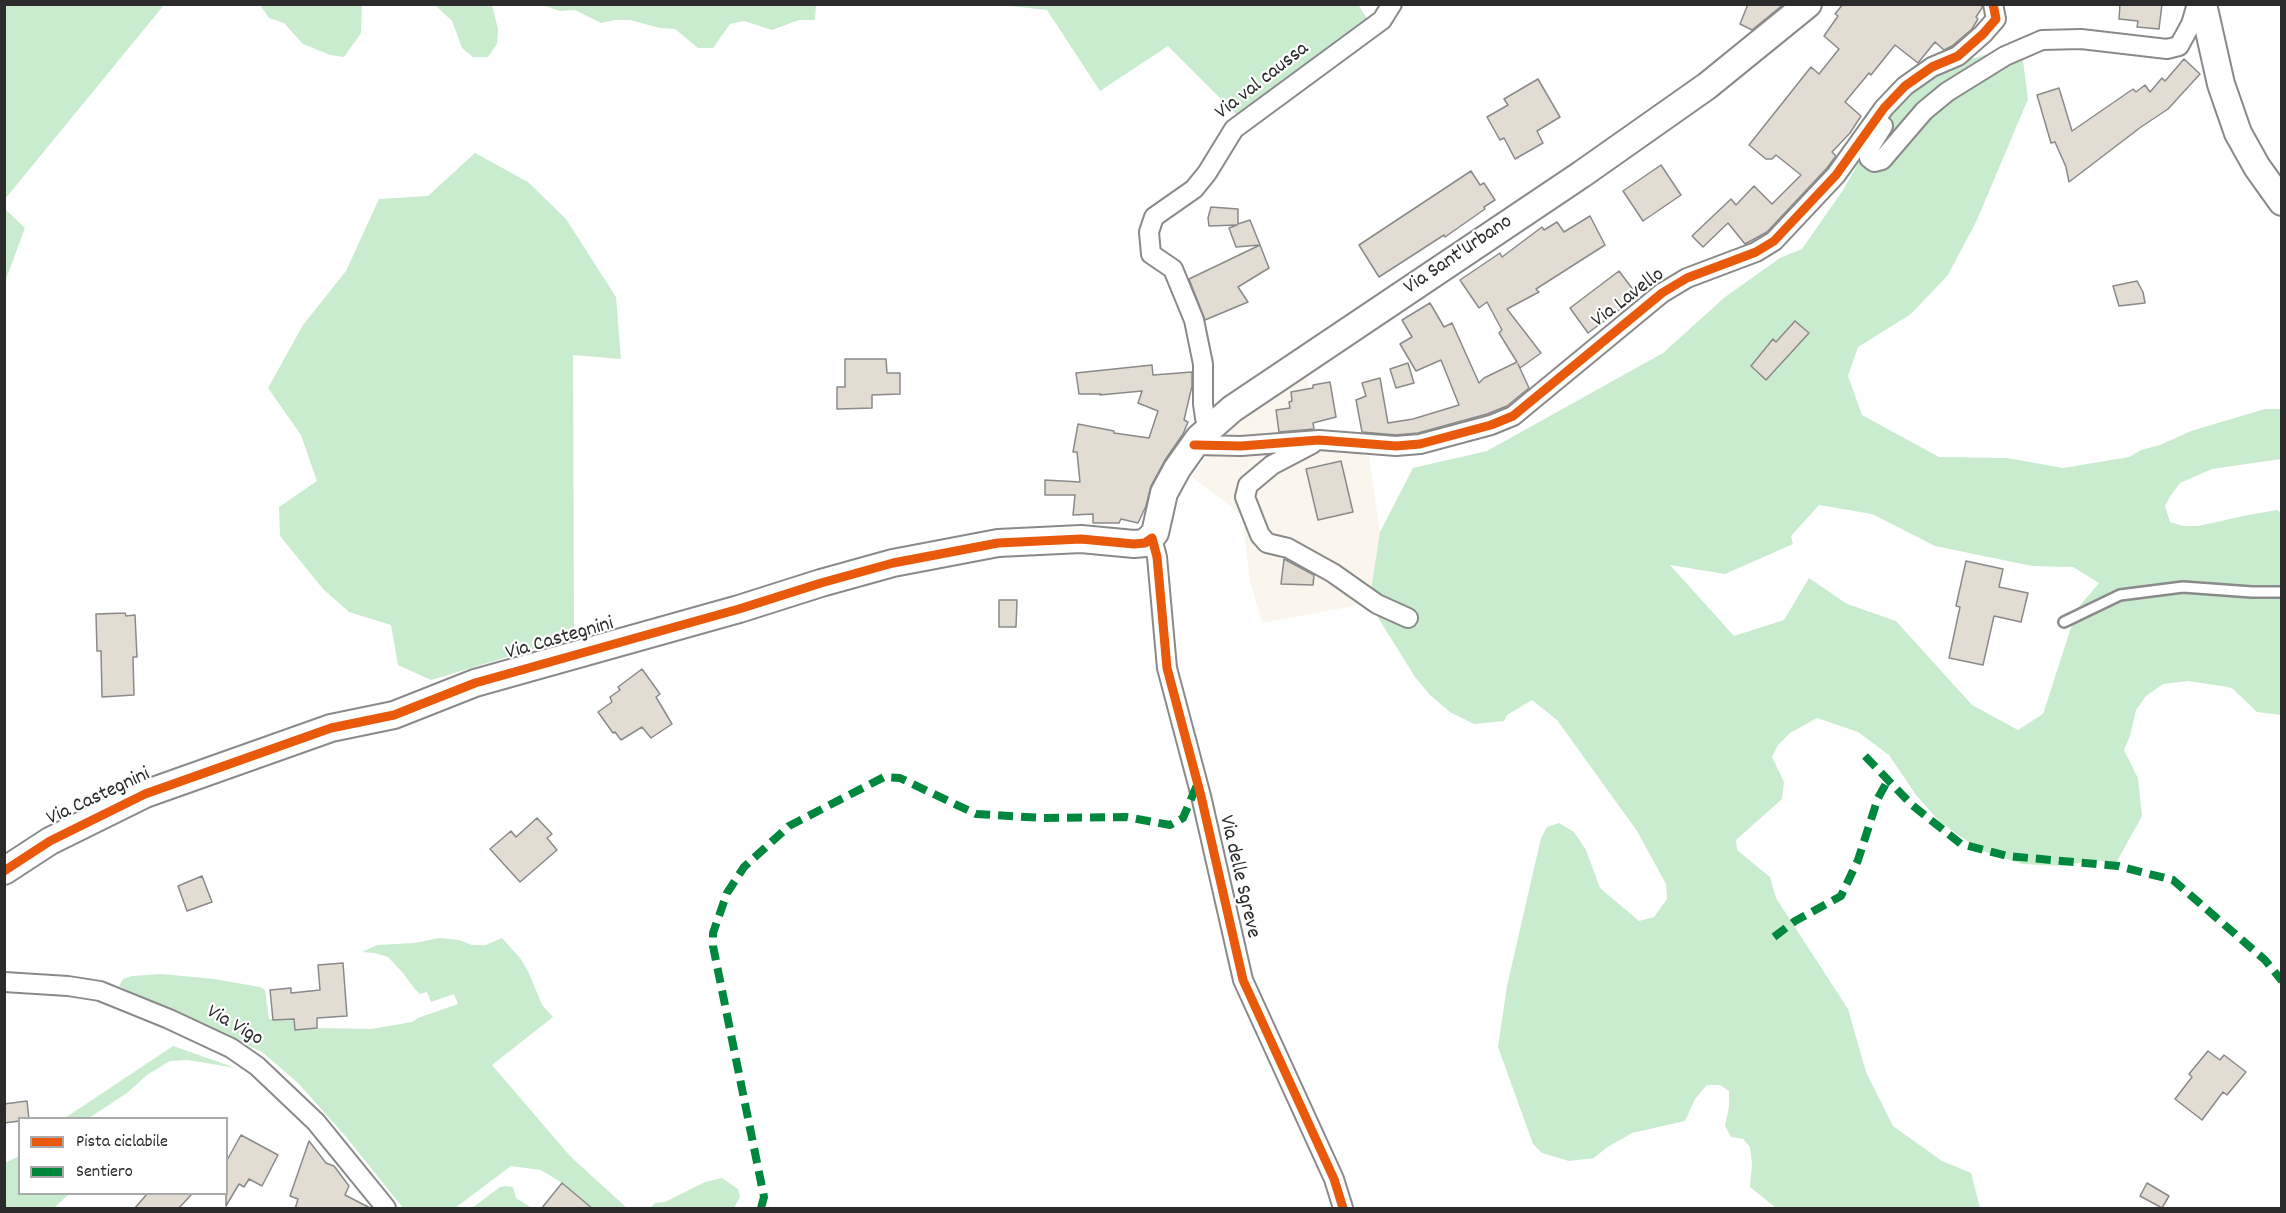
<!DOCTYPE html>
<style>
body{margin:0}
#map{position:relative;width:2286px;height:1213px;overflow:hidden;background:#fff;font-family:Dekko,sans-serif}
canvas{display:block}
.frame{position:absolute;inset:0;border:6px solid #2b2b2b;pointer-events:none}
.legend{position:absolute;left:18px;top:1117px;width:210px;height:78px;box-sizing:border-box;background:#fff;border:2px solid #aaa;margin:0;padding:8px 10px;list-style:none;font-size:18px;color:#2b2b2b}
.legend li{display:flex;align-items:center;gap:12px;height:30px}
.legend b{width:30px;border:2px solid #aaa}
</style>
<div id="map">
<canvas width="2286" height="1213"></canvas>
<div class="frame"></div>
<ul class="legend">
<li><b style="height:8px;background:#e8590c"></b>Pista ciclabile</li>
<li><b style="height:8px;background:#00873e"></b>Sentiero</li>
</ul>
</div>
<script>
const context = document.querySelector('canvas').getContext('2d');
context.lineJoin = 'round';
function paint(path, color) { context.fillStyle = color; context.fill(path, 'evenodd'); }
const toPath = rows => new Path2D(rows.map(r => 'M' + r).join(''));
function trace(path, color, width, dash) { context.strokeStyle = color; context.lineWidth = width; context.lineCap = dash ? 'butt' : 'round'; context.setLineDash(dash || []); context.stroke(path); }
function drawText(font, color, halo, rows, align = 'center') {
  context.font = font + ' Dekko,sans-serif'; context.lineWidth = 4.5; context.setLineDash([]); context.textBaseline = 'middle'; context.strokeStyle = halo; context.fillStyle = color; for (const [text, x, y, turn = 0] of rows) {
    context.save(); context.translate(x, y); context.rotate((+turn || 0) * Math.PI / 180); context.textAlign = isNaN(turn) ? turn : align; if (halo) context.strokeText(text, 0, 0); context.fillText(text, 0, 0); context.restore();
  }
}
paint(toPath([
 [1306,370,1319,446,1369,456,1380,532,1369,603,1262,623,1250,581,1242,515,1192,477,1223,432]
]), '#faf6ee');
paint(toPath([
 [5,4,164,5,5,199,4,5],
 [260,5,362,5,361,33,344,57,330,55,303,44,284,23,269,18],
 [435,5,492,5,498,29,497,44,488,57,473,57,462,48,452,21],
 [542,5,816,5,815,20,799,20,772,30,744,21,730,24,713,48,698,48,675,29,660,28,630,20,615,20,601,23,575,10,560,11],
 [1000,5,1355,5,1359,6,1375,31,1246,124,1168,46,1100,91,1047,10],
 [2021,45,2028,99,1977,220,1948,275,1911,314,1858,347,1848,376,1862,415,1939,457,2007,458,2063,468,2129,457,2141,450,2160,445,2191,431,2265,409,2281,409,2281,459,2212,469,2180,483,2171,495,2165,506,2170,522,2183,526,2198,526,2248,515,2277,510,2281,513,2281,715,2257,712,2233,689,2228,687,2188,681,2163,684,2146,696,2136,710,2130,736,2124,750,2138,778,2142,816,2116,863,2093,860,2064,866,2022,864,1980,850,1940,822,1916,795,1889,755,1858,732,1817,718,1790,733,1778,745,1772,757,1784,782,1782,799,1736,840,1737,850,1770,877,1776,898,1848,1009,1866,1072,1893,1126,1942,1161,1971,1173,1980,1208,1776,1208,1750,1187,1752,1163,1750,1147,1743,1139,1731,1137,1725,1126,1729,1107,1729,1091,1720,1085,1707,1085,1695,1099,1685,1121,1632,1133,1606,1148,1594,1158,1569,1161,1542,1153,1533,1144,1498,1047,1507,986,1541,838,1547,827,1559,823,1574,832,1586,850,1600,888,1639,921,1654,917,1667,899,1666,884,1637,831,1557,720,1532,700,1507,715,1504,721,1474,724,1450,712,1430,695,1415,677,1369,603,1380,532,1413,468,1487,451,1663,353,1725,297,1780,258,1802,249,1843,190,1891,106,1956,63],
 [1819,505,1872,514,1935,546,2032,566,2073,567,2099,583,2077,609,2043,714,2018,730,1972,705,1896,621,1847,604,1809,578,1784,620,1734,636,1670,565,1725,574,1793,544,1791,536],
 [475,153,528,182,566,219,616,297,621,359,573,355,574,637,431,680,398,665,391,625,349,612,323,589,280,536,279,507,317,481,301,435,268,388,303,325,346,271,379,199,428,196],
 [5,209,25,228,5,282],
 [440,938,459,940,472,945,486,945,502,938,520,958,528,971,542,1005,553,1017,492,1065,570,1156,627,1208,593,1208,562,1183,541,1170,511,1166,455,1208,403,1208,347,1138,299,1084,262,1052,119,986,123,979,132,976,161,974,214,979,260,987,265,990,269,1019,294,1019,295,1030,317,1028,371,1029,412,1022,418,1018,458,1004,454,994,431,1002,427,992,420,994,414,988,403,973,388,957,374,953,362,952,377,945,414,943],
 [173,1046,236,1068,188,1060,170,1061,147,1075,127,1093,89,1118,65,1118],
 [19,1156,20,1194,69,1194,54,1208,5,1208,5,1163],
 [722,1178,738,1189,740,1197,734,1208,650,1208,655,1203,665,1202,705,1182],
 [506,1186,513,1187,516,1198,532,1208,472,1208,500,1187]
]), '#c9ecce');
const building = toPath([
 [1748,4,1784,4,1752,30,1740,24,1748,4],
 [1843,4,1982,4,1982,8,1976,17,1978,19,1972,29,1952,46,1944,50,1935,42,1918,63,1895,45,1871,75,1869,73,1845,102,1861,116,1850,133,1832,152,1836,156,1827,168,1767,232,1745,244,1728,223,1703,247,1692,236,1731,199,1736,205,1754,186,1772,204,1801,175,1776,155,1772,159,1766,159,1749,145,1811,67,1819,74,1839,49,1824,36,1838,16,1835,14,1843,4],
 [2120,4,2162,4,2159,29,2137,27,2138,21,2119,19,2120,4],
 [2184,59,2200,74,2168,109,2141,127,2069,182,2066,167,2055,142,2051,143,2037,95,2059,88,2072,131,2133,89,2136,92,2145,85,2150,92,2162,78,2165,81,2184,59],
 [1538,79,1560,117,1537,131,1543,143,1515,159,1504,138,1500,140,1487,117,1508,105,1504,99,1538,79],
 [1661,165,1681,195,1643,221,1623,191,1661,165],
 [1471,171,1480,185,1484,183,1495,200,1484,207,1485,209,1445,237,1444,235,1379,277,1359,245,1471,171],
 [1211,207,1238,209,1238,224,1250,220,1260,245,1236,247,1229,228,1237,225,1209,226,1208,218,1211,207],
 [1590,216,1605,245,1536,289,1539,292,1507,309,1541,353,1520,368,1518,364,1529,388,1507,406,1487,414,1418,433,1396,435,1362,432,1356,400,1366,396,1362,383,1380,378,1388,423,1413,419,1459,405,1441,360,1416,371,1400,344,1412,337,1402,320,1430,303,1444,327,1452,323,1479,383,1484,378,1517,362,1499,333,1502,330,1487,302,1479,308,1460,280,1500,253,1502,257,1542,227,1544,230,1557,222,1564,232,1590,216],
 [1260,245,1269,268,1238,287,1248,302,1205,320,1189,279,1260,245],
 [1619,271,1638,296,1588,333,1570,308,1619,271],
 [2137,281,2143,292,2145,303,2119,306,2113,286,2137,281],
 [1795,321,1809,333,1766,380,1751,366,1773,339,1776,342,1795,321],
 [845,359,886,359,887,373,900,373,900,394,872,395,872,408,837,409,837,387,845,387,845,359],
 [1408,363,1414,383,1396,388,1390,369,1408,363],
 [1152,365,1153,375,1192,372,1192,386,1184,420,1188,422,1183,434,1165,460,1151,486,1146,506,1138,523,1121,519,1119,523,1093,523,1093,514,1073,515,1075,495,1045,495,1045,480,1080,482,1077,452,1073,452,1078,424,1114,431,1114,433,1149,438,1158,411,1138,403,1142,391,1100,395,1101,394,1079,394,1076,373,1152,365],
 [1330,382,1336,417,1313,423,1314,429,1279,432,1276,410,1290,408,1289,402,1292,401,1291,392,1313,388,1313,385,1330,382],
 [1341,461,1353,512,1318,520,1306,469,1341,461],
 [1284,559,1314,575,1313,585,1281,584,1284,559],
 [1966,561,2003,569,1999,587,2028,593,2021,622,1994,616,1983,665,1949,658,1960,607,1956,606,1966,561],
 [999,600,1017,600,1016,627,999,627,999,600],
 [125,613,126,616,135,615,137,657,133,657,134,695,102,697,101,651,97,651,96,614,125,613],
 [642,669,660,694,656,697,672,724,651,738,642,727,621,740,615,732,613,733,598,712,612,702,610,697,620,690,618,687,642,669],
 [537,818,552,834,547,838,557,850,520,882,490,849,511,831,516,837,537,818],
 [202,876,212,902,187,911,178,886,202,876],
 [343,963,347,1016,317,1018,317,1028,295,1030,294,1019,273,1020,270,990,291,988,291,993,320,990,318,965,343,963],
 [2208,1051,2220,1060,2224,1055,2246,1072,2227,1095,2223,1092,2202,1120,2175,1099,2192,1077,2189,1074,2208,1051],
 [27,1101,29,1119,20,1119,20,1121,4,1123,4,1104,27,1101],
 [241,1135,278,1155,262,1186,249,1179,244,1187,239,1184,226,1206,226,1162,241,1135],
 [309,1141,326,1163,334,1166,349,1186,345,1195,372,1209,295,1209,298,1199,290,1196,309,1141],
 [562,1183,593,1209,541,1209,562,1183],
 [2147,1183,2169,1196,2162,1208,2140,1196,2147,1183],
 [147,1194,192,1194,178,1209,134,1209,147,1194]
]);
paint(building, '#e2dcd3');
trace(building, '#8a8a8a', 1.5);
const lane = toPath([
 [2064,622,2120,595,2183,587,2252,592,2282,592]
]);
const street = toPath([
 [1883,126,1868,150,1869,158,1874,162,1882,160,1924,111,1947,92,2005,56,2042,40,2081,39,2167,49,2179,46,2191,24,2197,4],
 [1209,428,1205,418,1203,404,1203,364,1194,320,1173,269,1151,254,1149,232,1154,217,1194,189,1207,173,1234,129,1382,20,1392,4],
 [1312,444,1272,465,1248,485,1245,497,1260,535,1267,543,1288,548,1333,573,1377,604,1408,618],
 [1194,445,1241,446,1319,440,1396,446,1420,444,1491,425,1513,416,1662,293,1687,278,1756,252,1774,241,1836,175,1884,108,1905,86,1932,67,1958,56,1983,34,1996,19,1993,4],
 [1152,538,1157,557,1167,668,1201,796,1243,980,1334,1179,1343,1208],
 [4,982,68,986,100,991,169,1019,231,1048,257,1066,316,1122,386,1208]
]);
const secondary = toPath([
 [2203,4,2221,84,2238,133,2257,167,2282,202],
 [4,871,50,841,145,794,331,728,394,715,475,683,739,609,821,583,893,563,998,543,1081,539,1134,544,1145,543,1155,533,1164,493,1177,469,1199,438,1232,409,1582,174,1707,86,1808,4]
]);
trace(lane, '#8a8a8a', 14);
trace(street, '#8a8a8a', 22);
trace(secondary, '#8a8a8a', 30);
trace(lane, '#fff', 9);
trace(street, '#fff', 18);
trace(secondary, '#fff', 26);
trace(toPath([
 [1865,756,1912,805,1961,844,2007,856,2118,866,2173,880,2265,960,2282,981],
 [1774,937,1795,921,1841,896,1858,860,1878,798,1888,780],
 [761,1208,764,1197,713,946,713,933,727,893,744,867,789,826,884,777,900,778,976,814,1043,818,1126,817,1170,825,1183,818,1197,785]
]), '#00873e', 8, [15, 8]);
trace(toPath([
 [1194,445,1241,446,1319,440,1396,446,1420,444,1491,425,1513,416,1662,293,1687,278,1756,252,1774,241,1836,175,1884,108,1905,86,1932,67,1958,56,1983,34,1996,19,1993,4],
 [4,871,50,841,145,794,331,728,394,715,475,683,739,609,821,583,893,563,998,543,1081,539,1134,544,1145,543,1152,538,1157,557,1167,668,1201,796,1243,980,1334,1179,1343,1208]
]), '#e8590c', 9);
drawText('21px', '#2b2b2b', '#fff', [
 ["Via val caussa",1263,82,-38],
 ["Via Sant'Urbano",1459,256,-34],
 ["Via Lavello",1629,299,-37],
 ["Via Castegnini",560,640,-16],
 ["Via Castegnini",99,798,-25],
 ["Via delle Sgreve",1238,877,77],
 ["Via Vigo",234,1027,30]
]);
</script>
